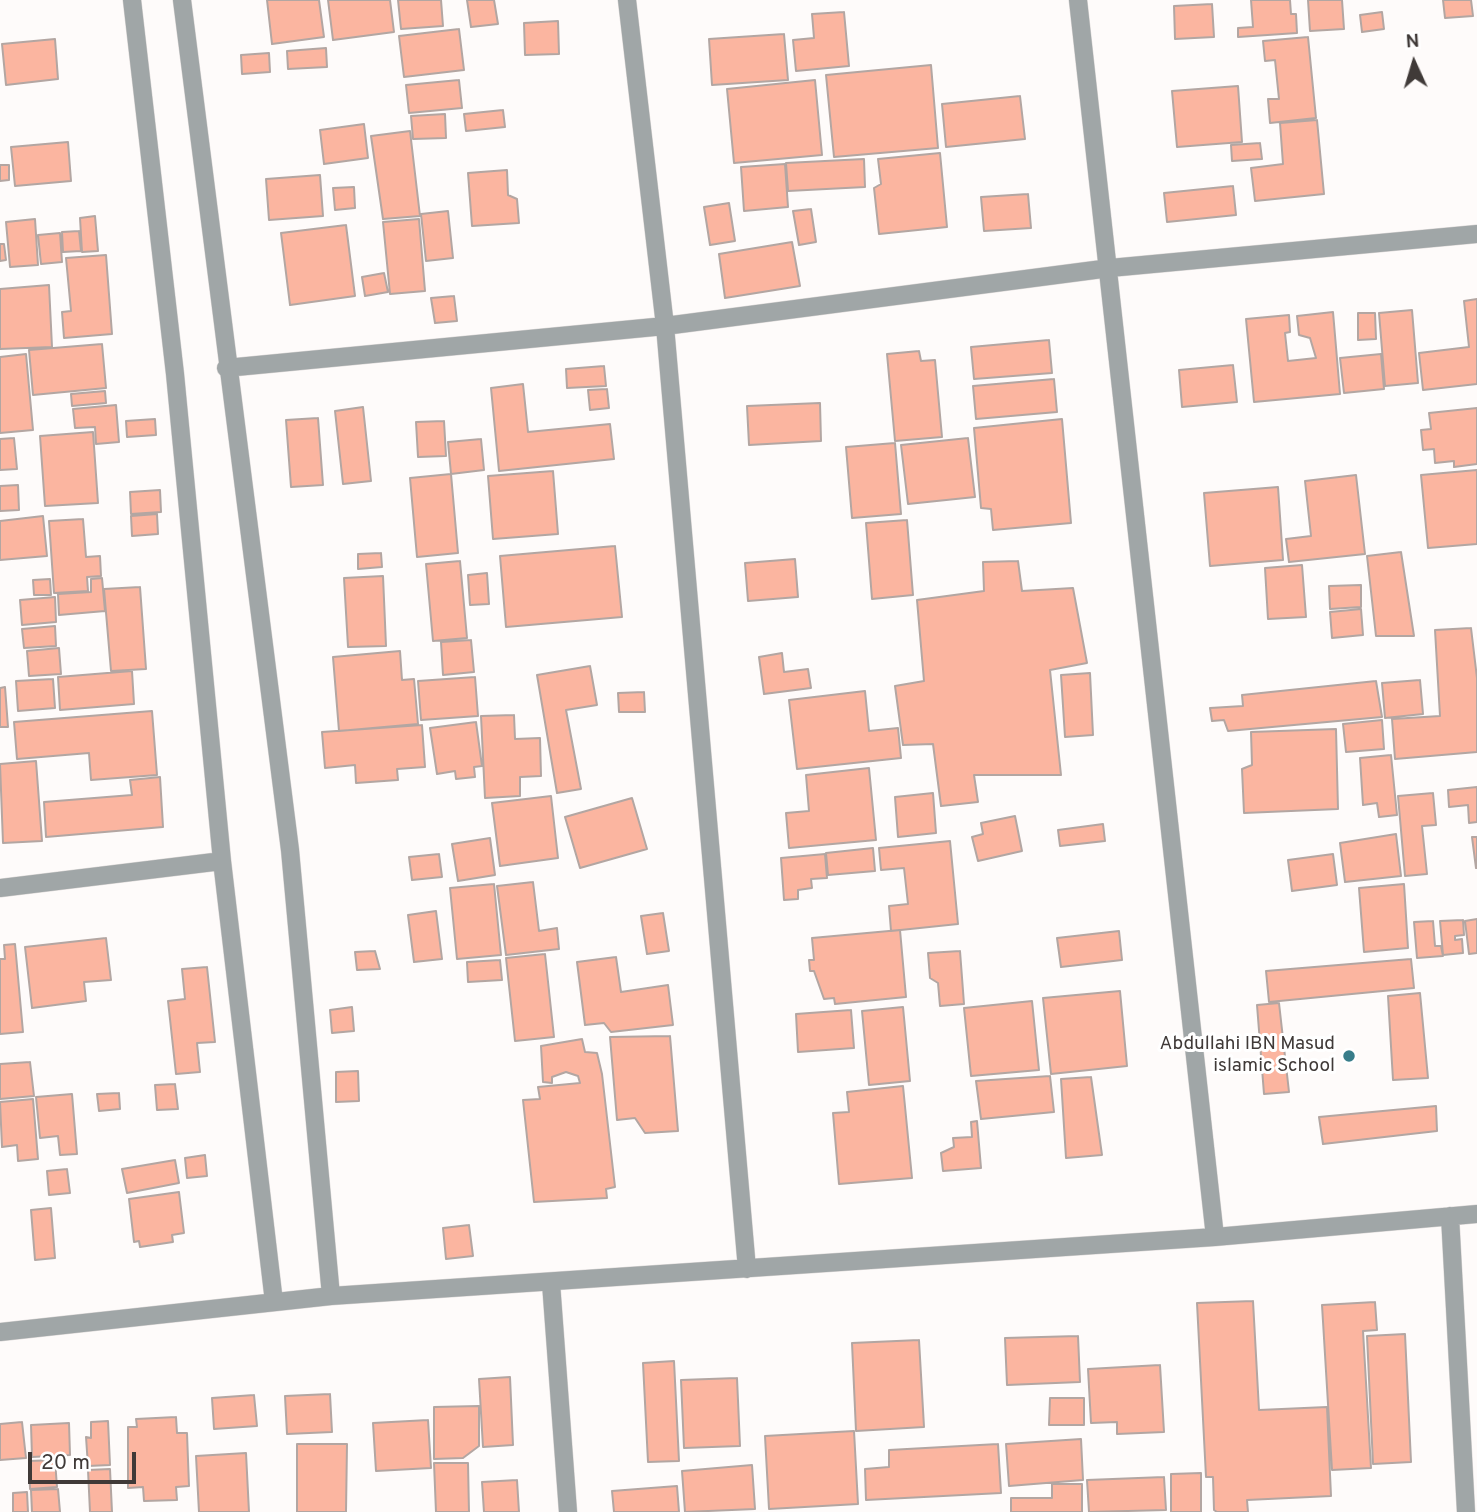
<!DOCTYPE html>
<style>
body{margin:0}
#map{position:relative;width:1477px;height:1512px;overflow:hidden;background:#fefbfa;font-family:Overpass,sans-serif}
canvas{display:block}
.north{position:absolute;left:1379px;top:28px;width:70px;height:70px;-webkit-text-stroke:5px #fff;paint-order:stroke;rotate:356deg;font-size:19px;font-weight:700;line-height:28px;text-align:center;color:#403a38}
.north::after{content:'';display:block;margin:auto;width:24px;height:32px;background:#403a38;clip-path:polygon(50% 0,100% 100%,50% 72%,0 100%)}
.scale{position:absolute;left:28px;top:1452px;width:108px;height:32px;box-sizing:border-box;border:4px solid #403a38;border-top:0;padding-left:9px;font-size:21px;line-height:24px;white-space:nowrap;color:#403a38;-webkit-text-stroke:5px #fff;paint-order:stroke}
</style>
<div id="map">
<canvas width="1477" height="1512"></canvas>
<div class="north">N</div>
<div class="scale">20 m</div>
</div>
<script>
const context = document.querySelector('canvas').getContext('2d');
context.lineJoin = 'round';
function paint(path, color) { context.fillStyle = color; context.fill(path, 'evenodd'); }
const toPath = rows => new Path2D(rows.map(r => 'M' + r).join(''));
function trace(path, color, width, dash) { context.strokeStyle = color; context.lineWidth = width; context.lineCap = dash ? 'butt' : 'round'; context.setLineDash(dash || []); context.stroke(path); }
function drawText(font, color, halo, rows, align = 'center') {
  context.font = font + ' Overpass,sans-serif'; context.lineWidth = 6; context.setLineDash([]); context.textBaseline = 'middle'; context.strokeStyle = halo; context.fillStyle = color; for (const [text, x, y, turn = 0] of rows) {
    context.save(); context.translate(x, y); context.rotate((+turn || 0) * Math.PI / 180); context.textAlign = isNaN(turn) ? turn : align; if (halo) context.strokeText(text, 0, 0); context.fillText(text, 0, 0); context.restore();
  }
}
const building = toPath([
 [267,0,319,0,324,37,272,44,267,0],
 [328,0,390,0,394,32,333,40,328,0],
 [398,0,441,0,443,26,401,29,398,0],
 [467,0,494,0,498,24,471,27,467,0],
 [1251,0,1290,0,1291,14,1296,14,1297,33,1238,37,1238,28,1253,27,1251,0],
 [1308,0,1342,0,1344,29,1310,31,1308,0],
 [1443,0,1471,0,1473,16,1445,18,1443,0],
 [1212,4,1214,37,1175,39,1174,6,1212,4],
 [844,12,849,66,796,71,793,40,814,38,812,14,844,12],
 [1382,12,1384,29,1362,32,1360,15,1382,12],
 [558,21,559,54,525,55,524,23,558,21],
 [459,29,464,70,404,77,399,36,459,29],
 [784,34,788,80,712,85,709,39,784,34],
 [1308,37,1316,118,1270,123,1268,99,1279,99,1275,60,1265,61,1263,41,1308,37],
 [55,39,58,79,6,85,2,44,55,39],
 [326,48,327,67,288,69,287,51,326,48],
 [269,53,270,72,242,74,241,55,269,53],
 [931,65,938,148,834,157,826,75,931,65],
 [459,80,462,108,409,113,406,85,459,80],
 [815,80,822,155,734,163,727,89,815,80],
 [1238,86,1242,142,1177,147,1172,91,1238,86],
 [1020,96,1025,139,946,147,942,104,1020,96],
 [503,110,505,127,466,131,464,114,503,110],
 [445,114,446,138,413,139,411,116,445,114],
 [1317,120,1324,194,1255,201,1251,168,1283,164,1280,123,1317,120],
 [364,124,368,158,324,164,320,130,364,124],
 [410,131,420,216,383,219,371,136,410,131],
 [68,142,71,181,15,186,11,147,68,142],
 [1260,143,1262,159,1232,161,1231,145,1260,143],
 [940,153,947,227,879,234,874,188,881,184,878,159,940,153],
 [864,159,865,187,788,191,786,163,864,159],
 [785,164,788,207,744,211,741,167,785,164],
 [0,165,9,165,9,180,0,181,0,165],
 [507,170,508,195,517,199,519,223,472,226,468,173,507,170],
 [320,175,323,216,269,220,266,179,320,175],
 [1233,186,1236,215,1167,222,1164,193,1233,186],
 [354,187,355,208,335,210,333,188,354,187],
 [1028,194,1031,228,984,231,981,197,1028,194],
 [729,203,735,241,710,245,704,207,729,203],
 [811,209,816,242,799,245,793,211,811,209],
 [448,211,453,258,426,261,421,214,448,211],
 [95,216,98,251,82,252,80,218,95,216],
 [35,219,38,265,10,267,6,222,35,219],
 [419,219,425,291,390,294,383,222,419,219],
 [346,225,355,296,290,305,281,233,346,225],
 [79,231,81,251,63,252,62,232,79,231],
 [60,233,62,262,41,264,38,235,60,233],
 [792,242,800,286,725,298,719,254,792,242],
 [0,244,4,244,6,260,0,261,0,244],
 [106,255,112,334,64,338,62,312,71,311,66,258,106,255],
 [384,273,388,292,365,296,362,277,384,273],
 [49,285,52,347,0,349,0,289,49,285],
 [454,296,457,321,435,323,431,298,454,296],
 [1477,299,1477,384,1423,390,1419,353,1469,347,1464,301,1477,299],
 [1412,310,1418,383,1385,386,1379,313,1412,310],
 [1333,312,1340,394,1254,402,1246,319,1289,315,1290,332,1285,333,1288,361,1316,358,1310,338,1299,335,1297,316,1333,312],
 [1358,313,1375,313,1376,339,1358,340,1358,313],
 [1049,340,1052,373,974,379,971,347,1049,340],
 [102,344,106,388,33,395,29,350,102,344],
 [919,351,921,361,935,360,942,437,895,441,887,354,919,351],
 [26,354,33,430,0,433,0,357,26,354],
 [1381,354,1384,389,1344,393,1340,358,1381,354],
 [1233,365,1237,402,1182,407,1179,370,1233,365],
 [604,366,606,386,567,388,566,369,604,366],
 [1054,379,1057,412,976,419,973,386,1054,379],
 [523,384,528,432,610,424,614,459,499,471,491,388,523,384],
 [607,389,609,408,590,410,588,390,607,389],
 [105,391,106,403,72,406,71,394,105,391],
 [820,403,821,441,749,445,747,406,820,403],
 [116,405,119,442,96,444,95,427,75,428,73,409,116,405],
 [363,407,371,481,343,484,335,411,363,407],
 [1477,408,1477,464,1454,467,1454,461,1435,463,1434,449,1423,450,1421,430,1431,429,1429,413,1477,408],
 [318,418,323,485,291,487,286,420,318,418],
 [155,419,156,435,127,437,126,421,155,419],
 [1062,419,1071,523,993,530,991,509,981,508,974,428,1062,419],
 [444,421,446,456,418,457,416,422,444,421],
 [93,432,98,503,45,506,40,436,93,432],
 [14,438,17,469,0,470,0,439,14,438],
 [968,438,975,497,908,504,901,445,968,438],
 [481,439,484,470,451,474,448,442,481,439],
 [895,443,901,514,852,518,846,447,895,443],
 [1477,470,1477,544,1428,548,1421,475,1477,470],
 [553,471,558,534,493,539,488,476,553,471],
 [451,474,458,553,417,557,410,478,451,474],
 [1356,475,1365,554,1289,562,1286,539,1311,536,1305,481,1356,475],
 [18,485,19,510,0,511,0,486,18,485],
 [1278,487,1283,560,1210,566,1204,493,1278,487],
 [160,490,161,512,131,514,130,492,160,490],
 [157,514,158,534,132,536,131,516,157,514],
 [43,516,47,556,0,560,0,521,43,516],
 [83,519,86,557,100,556,101,576,87,577,88,591,54,593,49,521,83,519],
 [907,520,913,595,872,599,866,523,907,520],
 [615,546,622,617,506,627,500,556,615,546],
 [1401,552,1414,636,1376,636,1367,556,1401,552],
 [381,553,382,567,358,569,358,554,381,553],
 [795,559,798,597,748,601,745,563,795,559],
 [460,561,467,638,433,641,426,564,460,561],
 [1018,561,1022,591,1073,588,1087,663,1050,670,1061,775,974,775,978,802,941,806,933,744,903,745,895,686,924,681,917,600,984,591,983,562,1018,561],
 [1302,565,1306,617,1268,619,1265,568,1302,565],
 [487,573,489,604,470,605,468,575,487,573],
 [383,576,386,646,348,647,344,578,383,576],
 [102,578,105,611,59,615,58,594,91,592,91,579,102,578],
 [50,579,51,595,34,595,33,580,50,579],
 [1361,585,1361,607,1330,609,1329,586,1361,585],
 [140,587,146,669,111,671,104,589,140,587],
 [55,597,56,622,22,625,20,600,55,597],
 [1361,609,1363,635,1332,638,1330,612,1361,609],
 [55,626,56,646,24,648,22,629,55,626],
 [1471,628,1477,678,1477,752,1395,759,1392,719,1440,716,1435,630,1471,628],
 [471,640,474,672,443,675,441,642,471,640],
 [59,648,61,674,29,676,27,651,59,648],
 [400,651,402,680,414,679,418,724,339,731,333,657,400,651],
 [782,653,784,672,808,669,811,688,764,694,759,657,782,653],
 [590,666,597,705,566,710,581,789,557,793,537,675,590,666],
 [132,671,134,704,60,710,58,677,132,671],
 [1090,673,1093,735,1065,737,1061,675,1090,673],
 [475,677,478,716,421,720,418,681,475,677],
 [53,679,55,708,18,711,16,681,53,679],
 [1420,680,1423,714,1385,718,1382,683,1420,680],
 [1376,681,1382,717,1228,731,1224,720,1212,721,1210,708,1243,706,1242,695,1376,681],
 [5,687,8,727,0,727,0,688,5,687],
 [865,691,869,731,898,728,901,758,797,769,789,700,865,691],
 [644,692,645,712,619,712,618,693,644,692],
 [152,711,157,775,91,780,89,753,17,759,14,722,152,711],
 [514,715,515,739,540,738,541,776,520,777,520,796,485,798,481,716,514,715],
 [1382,720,1384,749,1346,752,1343,724,1382,720],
 [476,722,482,766,474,767,475,777,456,779,455,771,437,774,430,728,476,722],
 [422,725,425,767,397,769,398,780,356,783,355,765,325,768,322,732,422,725],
 [1336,729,1338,809,1244,813,1242,769,1252,765,1251,732,1336,729],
 [1391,755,1397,815,1379,817,1377,803,1363,805,1360,758,1391,755],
 [36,761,42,841,3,843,0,764,36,761],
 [869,768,876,840,789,848,786,813,809,811,806,775,869,768],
 [160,777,163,827,46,837,44,802,132,795,130,780,160,777],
 [1477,787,1477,822,1469,823,1468,805,1449,807,1448,790,1477,787],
 [933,793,936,833,898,837,895,797,933,793],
 [1433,793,1436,825,1422,826,1427,874,1405,876,1398,796,1433,793],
 [551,796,558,858,500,866,492,803,551,796],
 [632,798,647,849,580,868,565,817,632,798],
 [1015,816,1022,851,978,861,972,837,983,834,981,823,1015,816],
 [1103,824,1105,841,1060,846,1058,830,1103,824],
 [1396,834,1401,876,1345,882,1340,843,1396,834],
 [1472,837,1477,837,1477,868,1476,868,1472,837],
 [490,838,495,875,458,881,452,844,490,838],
 [950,841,958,924,891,931,889,906,908,904,904,868,881,870,879,848,950,841],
 [873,848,875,871,828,875,826,853,873,848],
 [439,854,442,877,412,880,409,857,439,854],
 [825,854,827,878,811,879,812,888,798,890,798,899,784,900,781,858,825,854],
 [1333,854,1337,885,1292,891,1288,860,1333,854],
 [533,882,539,931,557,928,559,949,506,955,497,886,533,882],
 [494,884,501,955,457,959,450,888,494,884],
 [1404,884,1408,948,1364,952,1359,888,1404,884],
 [436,911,442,959,414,962,408,915,436,911],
 [663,913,669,951,647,954,641,916,663,913],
 [1477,919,1477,953,1469,954,1465,921,1477,919],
 [1463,920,1464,935,1455,936,1455,940,1462,939,1463,953,1443,955,1440,921,1463,920],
 [1433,921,1435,946,1441,946,1443,956,1417,958,1414,922,1433,921],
 [900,930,906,997,835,1004,834,998,824,999,814,971,810,971,809,960,814,960,812,938,900,930],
 [1119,931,1122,960,1061,967,1057,938,1119,931],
 [106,938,111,980,84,982,86,1001,32,1008,25,947,106,938],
 [15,944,23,1032,0,1034,0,959,5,959,4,945,15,944],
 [375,951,380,969,357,970,355,952,375,951],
 [960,951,964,1004,940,1006,938,983,930,978,928,953,960,951],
 [545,954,554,1037,515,1041,506,958,545,954],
 [616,957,621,992,668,985,673,1025,611,1032,604,1023,585,1025,577,962,616,957],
 [1411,959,1414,988,1269,1002,1266,971,1411,959],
 [500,960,502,980,468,982,467,962,500,960],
 [207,967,215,1042,197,1043,200,1072,176,1074,168,1001,185,999,182,969,207,967],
 [1120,991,1127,1066,1051,1074,1043,998,1120,991],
 [1420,993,1428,1078,1393,1080,1388,996,1420,993],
 [1032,1001,1039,1070,971,1076,964,1008,1032,1001],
 [1279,1003,1289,1092,1264,1094,1257,1005,1279,1003],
 [352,1007,354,1031,332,1033,330,1010,352,1007],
 [903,1007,910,1081,869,1085,862,1011,903,1007],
 [851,1010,854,1048,798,1052,796,1014,851,1010],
 [670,1036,678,1131,645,1133,635,1118,617,1120,610,1037,670,1036],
 [582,1039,585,1052,597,1053,602,1074,615,1187,606,1189,607,1198,534,1202,523,1100,540,1099,538,1087,580,1083,578,1076,566,1072,552,1077,552,1083,543,1082,541,1046,582,1039],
 [30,1062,34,1096,0,1099,0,1064,30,1062],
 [358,1071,359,1101,336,1102,336,1072,358,1071],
 [1050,1076,1054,1112,981,1119,976,1081,1050,1076],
 [1091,1077,1102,1155,1066,1158,1061,1079,1091,1077],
 [175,1084,178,1109,157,1110,155,1085,175,1084],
 [903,1086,912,1178,839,1184,833,1113,849,1112,847,1092,903,1086],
 [119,1093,120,1109,99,1111,97,1094,119,1093],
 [72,1094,77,1154,60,1155,58,1136,40,1138,36,1097,72,1094],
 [33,1099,38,1159,18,1161,17,1145,2,1147,0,1102,33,1099],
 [1436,1106,1437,1131,1323,1144,1319,1117,1436,1106],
 [977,1121,981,1168,943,1171,941,1153,954,1147,953,1138,972,1137,971,1122,977,1121],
 [205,1155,207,1176,187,1178,185,1158,205,1155],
 [175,1160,179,1183,127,1193,122,1169,175,1160],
 [67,1169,70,1193,49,1195,47,1171,67,1169],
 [179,1192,184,1233,172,1235,173,1242,140,1247,139,1241,134,1242,129,1199,179,1192],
 [51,1208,55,1258,35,1260,31,1210,51,1208],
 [469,1225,473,1256,446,1259,443,1228,469,1225],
 [1253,1301,1259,1410,1327,1407,1331,1496,1247,1500,1248,1512,1217,1512,1214,1510,1213,1477,1206,1477,1197,1303,1253,1301],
 [1375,1302,1377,1330,1363,1331,1371,1468,1332,1470,1322,1305,1375,1302],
 [1405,1334,1411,1462,1373,1464,1367,1336,1405,1334],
 [1078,1336,1080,1382,1007,1385,1005,1338,1078,1336],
 [919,1340,924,1427,856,1431,852,1343,919,1340],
 [674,1361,679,1461,648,1462,643,1363,674,1361],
 [1160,1365,1164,1432,1117,1434,1117,1422,1091,1423,1088,1369,1160,1365],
 [510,1377,513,1445,483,1447,479,1379,510,1377],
 [737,1378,740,1446,684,1448,681,1380,737,1378],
 [330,1394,332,1432,287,1434,285,1396,330,1394],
 [254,1395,257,1426,214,1429,212,1398,254,1395],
 [1050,1398,1084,1398,1084,1425,1049,1425,1050,1398],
 [479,1406,479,1446,463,1458,434,1459,434,1407,479,1406],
 [176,1417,177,1433,187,1433,189,1486,176,1487,177,1500,144,1501,143,1487,128,1488,128,1427,137,1427,136,1419,176,1417],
 [428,1420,431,1468,376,1471,373,1423,428,1420],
 [108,1421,110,1465,88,1466,86,1437,91,1438,91,1422,108,1421],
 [22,1422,26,1458,0,1460,0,1424,22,1422],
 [69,1423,70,1455,32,1457,31,1425,69,1423],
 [854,1431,858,1504,769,1509,765,1436,854,1431],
 [1081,1439,1083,1480,1009,1486,1006,1444,1081,1439],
 [297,1444,347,1444,346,1512,297,1512,297,1444],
 [998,1444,1001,1493,866,1500,865,1469,889,1467,889,1450,998,1444],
 [246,1453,249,1512,199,1512,196,1456,246,1453],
 [55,1460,57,1487,30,1489,29,1461,55,1460],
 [434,1463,468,1463,469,1512,436,1512,434,1463],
 [752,1465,755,1509,685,1512,682,1471,752,1465],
 [110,1469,112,1512,90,1512,88,1470,110,1469],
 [1201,1473,1201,1512,1171,1512,1171,1474,1201,1473],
 [1164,1477,1166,1510,1089,1512,1087,1480,1164,1477],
 [517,1480,519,1512,484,1512,482,1482,517,1480],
 [1052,1484,1082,1484,1082,1512,1011,1512,1011,1498,1052,1498,1052,1484],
 [677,1486,679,1512,614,1512,612,1491,677,1486],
 [58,1489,60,1512,32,1512,31,1490,58,1489],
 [27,1492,28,1512,13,1512,13,1493,27,1492]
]);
paint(building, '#fbb5a0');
trace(building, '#b3a6a2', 2);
const street = toPath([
 [132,0,175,374,222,861,274,1302],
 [182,0,290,850,331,1296],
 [627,0,665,326,747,1269],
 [1078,0,1215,1237],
 [226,368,665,326,1110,268,1477,234],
 [0,888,222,861],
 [1450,1216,1466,1512],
 [551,1283,568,1512],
 [0,1332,331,1296,1215,1237,1477,1214]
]);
trace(street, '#dcd8d7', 19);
trace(street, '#a0a6a7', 18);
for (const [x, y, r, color] of [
 [1349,1056,7,"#387d8a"]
]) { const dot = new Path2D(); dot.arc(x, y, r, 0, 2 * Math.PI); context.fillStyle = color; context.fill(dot); trace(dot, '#fff', 2.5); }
drawText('19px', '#403a38', '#fff', [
 ["Abdullahi IBN Masud",1335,1045],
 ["islamic School",1335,1067]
], 'right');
</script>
